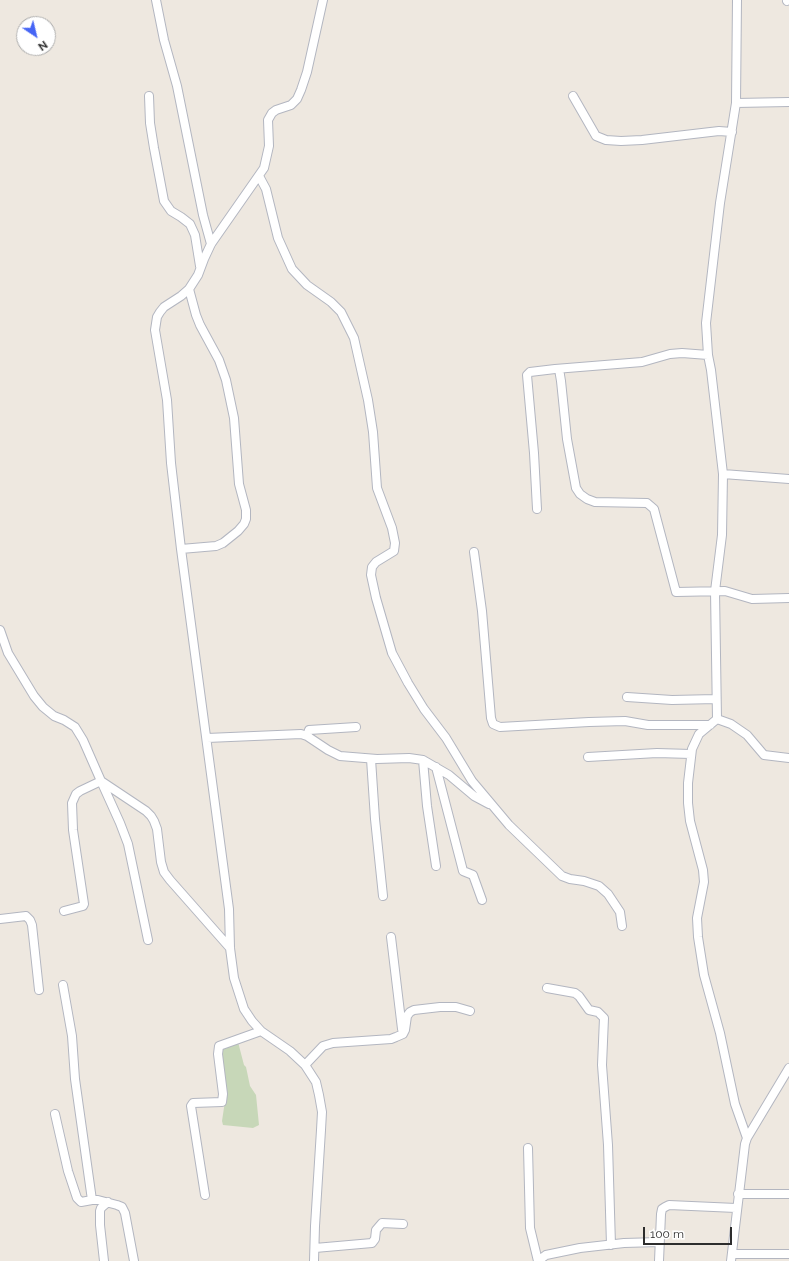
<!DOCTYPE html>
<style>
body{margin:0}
#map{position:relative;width:789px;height:1261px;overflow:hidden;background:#eee8e0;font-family:Raleway,sans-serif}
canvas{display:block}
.north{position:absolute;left:16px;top:16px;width:40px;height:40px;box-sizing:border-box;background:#fff;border:1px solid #ababab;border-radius:50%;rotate:145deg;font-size:11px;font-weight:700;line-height:16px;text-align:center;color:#2d2d2d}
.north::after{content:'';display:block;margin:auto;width:14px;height:18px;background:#4665f5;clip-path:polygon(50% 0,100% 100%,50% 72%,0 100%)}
.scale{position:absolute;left:643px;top:1227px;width:89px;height:18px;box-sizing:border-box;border:2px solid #2d2d2d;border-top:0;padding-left:5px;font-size:12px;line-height:14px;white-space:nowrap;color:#2d2d2d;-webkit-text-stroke:3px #fff;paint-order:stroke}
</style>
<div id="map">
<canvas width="789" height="1261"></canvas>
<div class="north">N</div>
<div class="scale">100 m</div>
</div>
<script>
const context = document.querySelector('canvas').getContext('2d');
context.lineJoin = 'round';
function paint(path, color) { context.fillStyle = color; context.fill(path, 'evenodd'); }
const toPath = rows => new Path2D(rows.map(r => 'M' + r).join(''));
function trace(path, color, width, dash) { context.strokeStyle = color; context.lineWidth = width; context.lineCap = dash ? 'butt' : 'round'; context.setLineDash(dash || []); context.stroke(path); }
paint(toPath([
 [238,1042,244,1065,246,1067,250,1086,256,1095,259,1125,253,1128,223,1125,222,1121,225,1101,220,1048]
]), '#c7d7b8');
const minor = toPath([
 [156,0,164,40,177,86,203,215,211,244],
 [737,0,736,103,720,203,706,323,708,355,711,370,723,474,722,535,715,591,717,719,699,734,692,749,688,783,688,803,690,821,703,870,704,882,697,918,698,937,704,975,720,1033,735,1104,747,1138],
 [787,1,789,0],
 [149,96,150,123,154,148,164,201,171,211,181,217,190,224,195,235,200,266],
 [573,96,596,136,606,140,621,141,642,140,719,131,732,132],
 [736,103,789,102],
 [259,176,266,189,278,238,292,269,307,285,331,302,341,312,354,338,368,400,373,432,377,488,392,528,395,543,394,551,376,562,372,567,371,575,376,598,392,653,408,683,424,709,446,738,472,781,509,825,562,876,570,879,584,881,599,886,608,894,620,912,622,926],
 [559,369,561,381,567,439,576,488,580,494,587,499,595,502,647,503,654,509,676,592,725,591,752,599,789,598],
 [723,474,789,479],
 [537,509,534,453,527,375,530,372,555,369,642,362,670,354,682,353,708,355],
 [181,549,216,546,223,543,238,531,244,524,246,519,246,510,239,484,234,418,226,380,219,360,200,325,196,315,189,289],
 [474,552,482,611,491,718,493,724,500,727,589,722,625,721,648,725,710,725],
 [0,630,8,653,34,696,43,707,54,716,64,720,75,727,83,740,101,781,146,811,151,816,154,821,157,829,161,862,164,872,170,880,230,948],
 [627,697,672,700,716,699],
 [717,719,731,724,747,735,764,755,789,758],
 [307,736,309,730,356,727],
 [207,738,301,734,307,736,328,750,340,756,377,759,409,758,423,760,449,775,474,796,489,804],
 [588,757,657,753,691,754],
 [371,759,375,819,383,896],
 [423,760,427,806,436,866],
 [436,767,462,867,463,871,473,875,482,900],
 [64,911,83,906,84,904,73,830,72,803,76,794,80,791,101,781,120,823,128,844,148,940],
 [0,919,26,916,30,920,32,925,39,990],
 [391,937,402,1029],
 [63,985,72,1036,75,1079,92,1200,98,1200,117,1205,122,1207,125,1213,134,1261],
 [547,988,575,993,579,996,589,1010,598,1012,604,1018,602,1065,608,1145,611,1245],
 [305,1065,323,1046,333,1043,391,1039,396,1037,403,1034,405,1030,407,1016,410,1012,414,1010,440,1007,456,1007,470,1011],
 [55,1114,68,1171,77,1198,81,1202,92,1200],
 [528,1148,530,1228,538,1261,546,1255,580,1248,624,1243,659,1242],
 [738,1194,789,1194],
 [205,1195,191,1106,193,1103,222,1102,223,1094,218,1054,219,1046,261,1031],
 [315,1248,372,1243,375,1239,376,1230,382,1223,403,1224],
 [732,1254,789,1254],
 [104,1261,100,1225,100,1211,101,1208,108,1202],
 [314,1261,315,1226,321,1130,322,1112,319,1095,316,1082,305,1065,290,1051,261,1031,252,1021,244,1009,234,978,230,948,229,909,181,549,171,463,167,400,155,330,157,317,160,312,164,307,181,296,189,289,198,275,204,259,211,244,264,168,269,146,268,120,272,113,276,110,291,105,297,99,301,90,307,72,323,0],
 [659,1261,661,1214,662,1209,665,1207,669,1205,736,1208],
 [731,1261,745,1144,747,1138,789,1068]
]);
trace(minor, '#b3b6c0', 10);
trace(minor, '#fff', 8);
</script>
